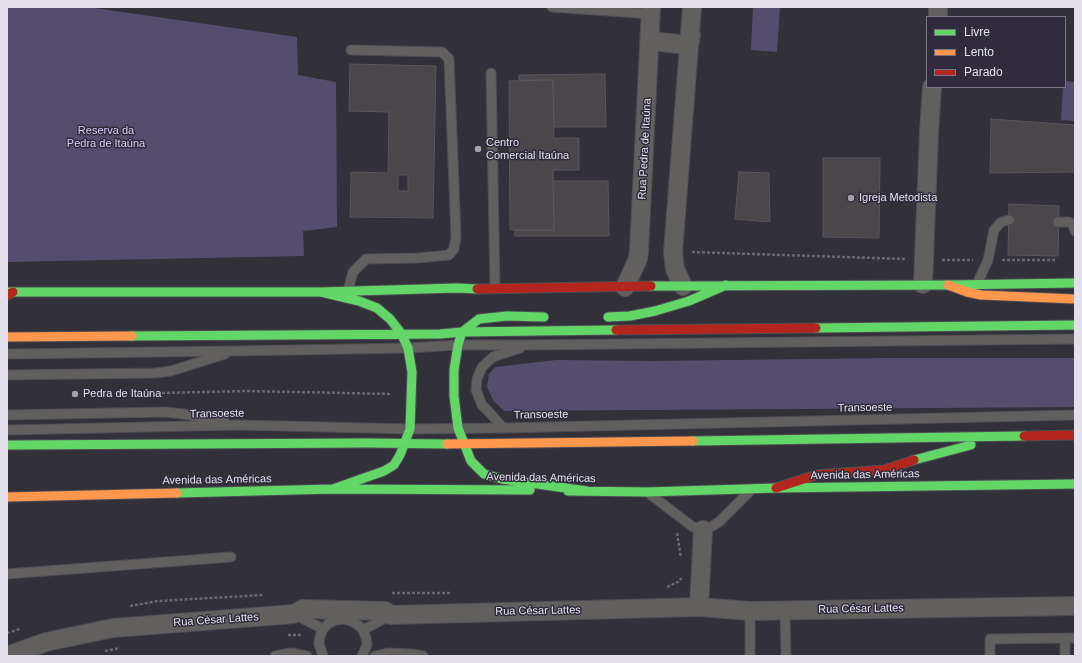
<!DOCTYPE html>
<meta charset="utf-8">
<style>
body{margin:0}
#map{position:relative;width:1082px;height:663px;overflow:hidden;background:#323039;font-family:Helvetica,sans-serif}
canvas{display:block}
.frame{position:absolute;inset:0;border:8px solid #e3e0ec;pointer-events:none}
.legend{position:absolute;left:926px;top:16px;width:140px;height:72px;box-sizing:border-box;background:#302c3d;border:1px solid #787483;margin:0;padding:5px 7px;list-style:none;font-size:12px;color:#e3e0ec}
.legend li{display:flex;align-items:center;gap:8px;height:20px}
.legend b{width:20px;border:1px solid #787483}
</style>
<div id="map">
<canvas width="1082" height="663"></canvas>
<div class="frame"></div>
<ul class="legend">
<li><b style="height:5px;background:#63d668"></b>Livre</li>
<li><b style="height:5px;background:#ff974d"></b>Lento</li>
<li><b style="height:5px;background:#b3261e"></b>Parado</li>
</ul>
</div>
<script>
const context = document.querySelector('canvas').getContext('2d');
context.lineJoin = 'round';
function paint(path, color) { context.fillStyle = color; context.fill(path, 'evenodd'); }
const toPath = rows => new Path2D(rows.map(r => 'M' + r).join(''));
function trace(path, color, width, dash) { context.strokeStyle = color; context.lineWidth = width; context.lineCap = dash ? 'butt' : 'round'; context.setLineDash(dash || []); context.stroke(path); }
function drawText(font, color, halo, rows, align = 'center') {
  context.font = font + ' Helvetica,sans-serif'; context.lineWidth = 3; context.setLineDash([]); context.textBaseline = 'middle'; context.strokeStyle = halo; context.fillStyle = color; for (const [text, x, y, turn = 0] of rows) {
    context.save(); context.translate(x, y); context.rotate((+turn || 0) * Math.PI / 180); context.textAlign = isNaN(turn) ? turn : align; if (halo) context.strokeText(text, 0, 0); context.fillText(text, 0, 0); context.restore();
  }
}
paint(toPath([
 [7,7,87,7,297,37,298,75,336,82,337,227,303,231,304,256,7,262],
 [753,7,780,7,777,52,751,50],
 [1065,81,1075,82,1075,121,1061,120,1063,87,1065,87],
 [889,358,1075,358,1075,407,504,411,493,400,487,387,489,374,495,367,556,360,653,361]
]), '#554d6e');
const building = toPath([
 [350,64,436,66,433,218,350,217,351,172,388,173,389,112,349,111,350,64],
 [398,175,408,175,408,191,398,191,398,175],
 [605,74,606,127,554,127,553,80,519,80,519,75,605,74],
 [553,80,554,138,579,138,579,170,553,170,554,230,510,230,509,81,553,80],
 [991,119,1075,125,1075,172,990,173,991,119],
 [823,158,880,158,879,238,823,237,823,158],
 [739,172,769,173,770,222,735,219,739,172],
 [553,181,608,181,609,236,515,236,515,230,554,230,553,181],
 [1009,204,1059,206,1058,256,1008,255,1009,204]
]);
paint(building, '#4b464a');
trace(building, '#5a555a', 1);
const lane = toPath([
 [552,7,651,14],
 [491,73,495,288],
 [1058,222,1069,222,1073,225,1075,231],
 [977,284,988,260,994,230,1001,222,1009,220],
 [348,290,353,272,366,259,418,258,449,255,454,249,456,237,449,59,442,52,351,50],
 [7,354,235,351,408,348,458,345,527,345,1075,339],
 [7,375,156,373,171,371,225,354],
 [7,415,165,412,184,414,225,422],
 [503,428,490,413,482,405,476,390,477,379,482,367,493,357,520,348],
 [7,430,239,425,410,429,503,428,1075,415],
 [651,495,693,527,703,530,709,528,719,522,749,492],
 [7,574,231,557],
 [750,611,750,656],
 [785,611,786,656],
 [294,614,323,629],
 [363,630,391,615],
 [1065,638,1065,656],
 [275,656,291,653,307,656],
 [323,656,319,644,320,636,323,629,329,623,336,620,344,619,351,621,358,625,363,630,366,638,367,645,362,656],
 [375,656,388,653,411,654,423,656],
 [990,656,990,639,1075,638]
]);
const street = toPath([
 [938,17,938,7],
 [651,41,689,45,691,35],
 [923,284,929,132,932,87],
 [683,286,675,269,673,252,692,7],
 [625,287,638,259,639,251,651,7],
 [699,607,703,530],
 [7,656,46,642,113,628,294,614,303,609,385,611,391,615,699,607,750,611,1075,606]
]);
const fast = toPath([
 [651,286,948,285,1075,283],
 [7,292,321,292,457,288,477,289],
 [321,292,359,301,377,308,390,319,401,333,408,348,412,372,410,429,400,455,394,465,384,471,333,489],
 [544,317,507,316,479,319,462,332,458,345,454,370,454,396,458,428,471,461,484,474,502,479,587,491],
 [608,317,630,316,655,311,689,301,726,285],
 [816,328,1075,325],
 [132,336,440,334,462,332,616,330],
 [693,441,1024,436],
 [7,445,368,443,447,444],
 [914,460,971,445],
 [568,491,647,492,776,488,1075,484],
 [177,493,333,489,530,490]
]);
const slow = toPath([
 [948,285,967,292,981,295,1075,299],
 [7,337,132,336],
 [447,444,693,441],
 [7,497,177,493]
]);
const jam = toPath([
 [477,289,651,286],
 [7,295,13,292],
 [616,330,816,328],
 [1024,436,1075,435],
 [776,488,816,475,884,470,914,460]
]);
trace(lane, '#4f4d55', 11);
trace(street, '#4f4d55', 20);
trace(fast, '#4f4d55', 11);
trace(slow, '#4f4d55', 11);
trace(jam, '#4f4d55', 11);
trace(toPath([
 [692,252,905,259],
 [942,260,973,260],
 [1002,260,1057,260],
 [162,393,246,391,392,394],
 [677,533,681,558],
 [667,587,680,581,681,578],
 [392,593,451,593],
 [130,606,158,601,263,595],
 [7,633,20,629],
 [288,635,301,635],
 [105,651,120,648]
]), '#6a686a', 2.5, [3, 2]);
trace(lane, '#62605f', 9);
trace(street, '#62605f', 18);
trace(fast, '#63d668', 9);
trace(slow, '#ff974d', 9);
trace(jam, '#b3261e', 9);
for (const [x, y, r, color] of [
 [478,149,4,"#a5a2ad"],
 [851,198,4,"#a5a2ad"],
 [75,394,4,"#a5a2ad"]
]) { const dot = new Path2D(); dot.arc(x, y, r, 0, 2 * Math.PI); context.fillStyle = color; context.fill(dot); trace(dot, '#302c3d', 1.5); }
drawText('11px', '#d6ccf8', '#302c3d', [
 ["Reserva da",106,131],
 ["Pedra de Itaúna",106,144]
]);
drawText('11px', '#e3e0ec', '#302c3d', [
 ["Centro",486,143],
 ["Comercial Itaúna",486,156],
 ["Igreja Metodista",859,198],
 ["Pedra de Itaúna",83,394]
], 'left');
drawText('11px', '#e3e0ec', '#302c3d', [
 ["Rua Pedra de Itaúna",645,149,-87],
 ["Transoeste",865,408,-1],
 ["Transoeste",217,414,-1],
 ["Transoeste",541,415,-1],
 ["Avenida das Américas",865,475,-1],
 ["Avenida das Américas",541,478,1],
 ["Avenida das Américas",217,480,-1],
 ["Rua César Lattes",861,609,-1],
 ["Rua César Lattes",538,611,-1],
 ["Rua César Lattes",216,620,-4]
]);
</script>
